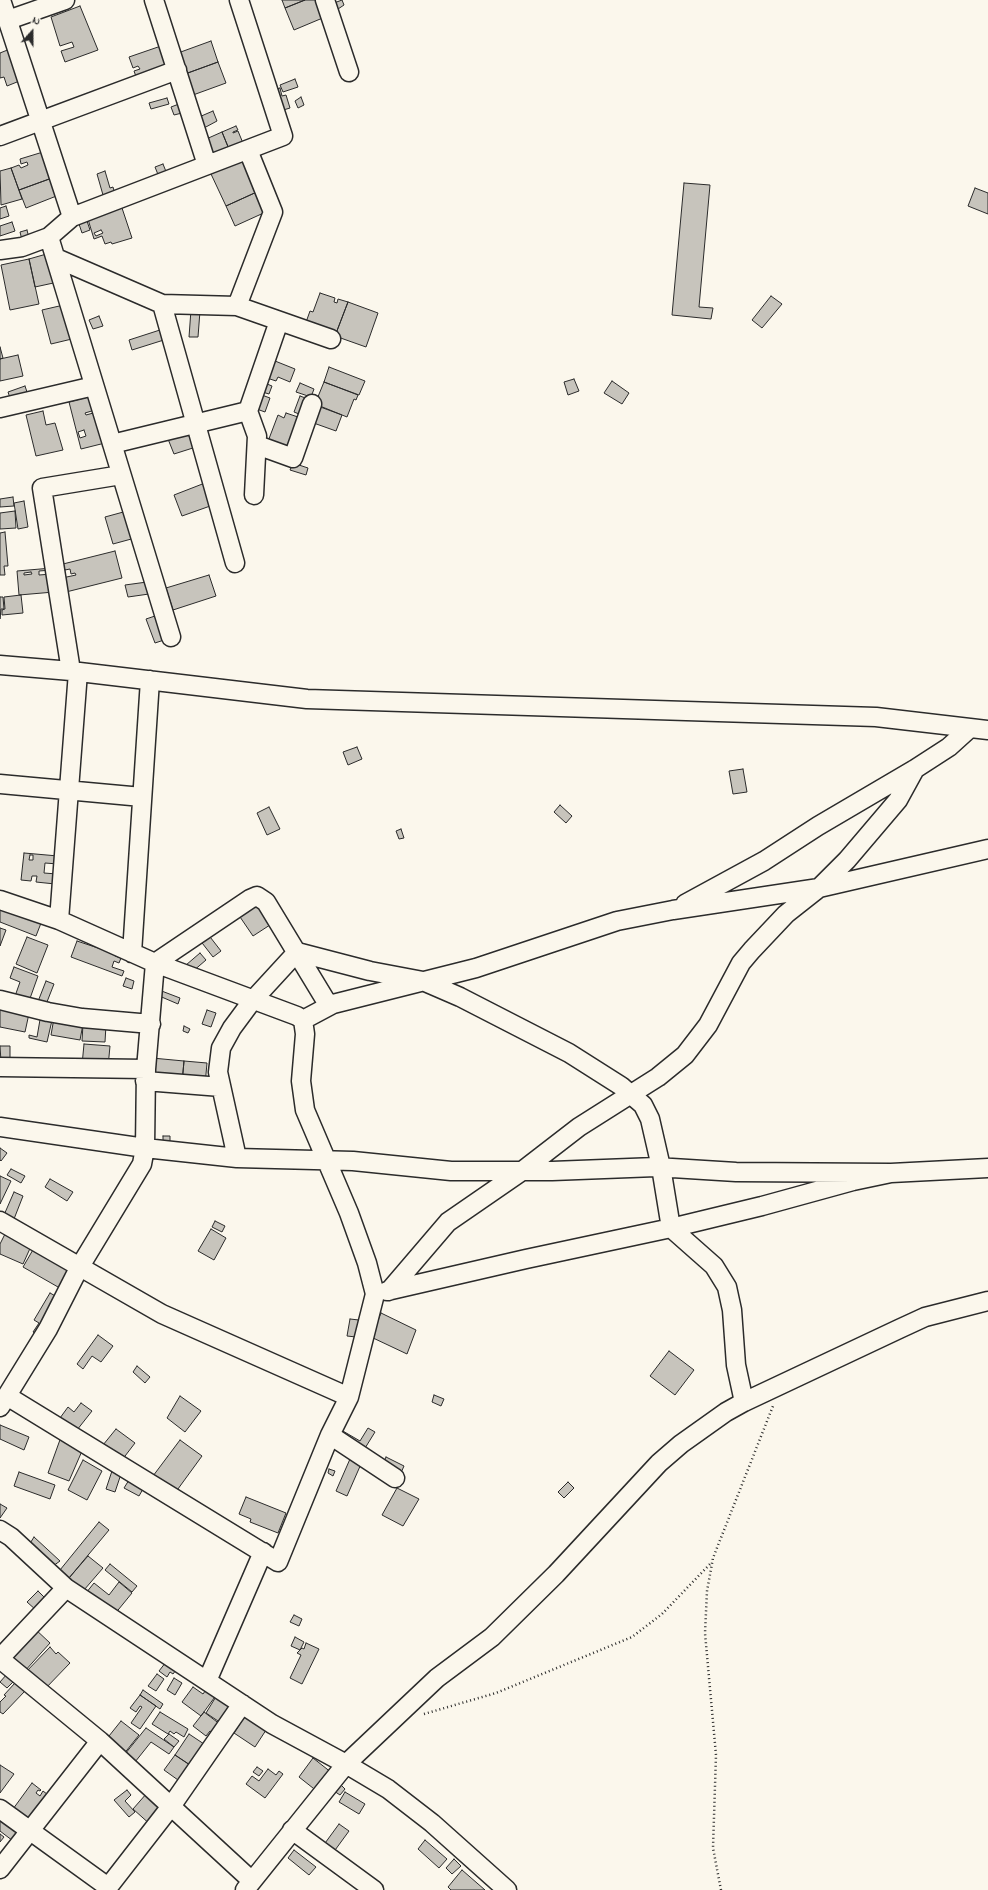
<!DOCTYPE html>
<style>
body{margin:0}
#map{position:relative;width:988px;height:1890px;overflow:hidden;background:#fbf7ec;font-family:"Indie Flower",sans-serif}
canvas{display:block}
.north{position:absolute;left:12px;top:12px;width:40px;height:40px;-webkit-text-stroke:3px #fbf7ec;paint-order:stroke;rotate:21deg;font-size:11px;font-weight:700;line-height:16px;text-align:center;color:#2b2b2b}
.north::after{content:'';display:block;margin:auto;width:14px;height:18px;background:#2b2b2b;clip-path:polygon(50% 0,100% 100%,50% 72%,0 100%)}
</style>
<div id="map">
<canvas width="988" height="1890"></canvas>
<div class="north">N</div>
</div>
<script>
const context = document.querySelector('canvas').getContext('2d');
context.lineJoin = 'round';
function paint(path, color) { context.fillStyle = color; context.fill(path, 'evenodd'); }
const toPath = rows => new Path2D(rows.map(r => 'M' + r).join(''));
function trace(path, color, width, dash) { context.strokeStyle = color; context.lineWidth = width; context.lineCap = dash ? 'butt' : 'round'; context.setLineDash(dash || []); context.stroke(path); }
const building = toPath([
 [282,0,305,0,285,8,282,0],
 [305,0,318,0,325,17,294,30,285,8,305,0],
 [342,0,344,5,338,9,334,3,342,0],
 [80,6,98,50,65,62,61,51,74,47,72,42,60,46,51,17,80,6],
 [211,41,218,62,185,74,178,53,211,41],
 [161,46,170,70,138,82,134,71,140,69,138,66,133,68,129,57,161,46],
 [10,49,22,80,7,86,4,77,0,78,0,53,10,49],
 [218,62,226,83,193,95,185,74,218,62],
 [295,79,298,87,283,92,280,85,295,79],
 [280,88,282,96,286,95,290,108,280,111,274,90,280,88],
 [301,97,304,105,298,108,295,101,301,97],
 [167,98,169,104,151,109,149,103,167,98],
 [179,104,182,113,174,115,171,107,179,104],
 [213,111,217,121,204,128,199,117,213,111],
 [236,126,238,130,233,132,233,133,238,131,245,148,231,154,222,132,236,126],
 [222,132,231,154,213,161,204,140,222,132],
 [43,152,52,178,19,190,11,168,19,165,21,168,28,165,27,162,21,164,20,159,43,152],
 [245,159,259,191,226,206,211,174,245,159],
 [163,164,167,174,159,177,155,167,163,164],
 [11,168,22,199,1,205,0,171,11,168],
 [105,171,110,188,113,187,116,198,105,202,97,174,105,171],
 [52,178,59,195,26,208,19,190,52,178],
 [684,183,710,185,699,307,713,308,711,319,672,315,684,183],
 [975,188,988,193,988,214,968,206,975,188],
 [259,191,268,211,235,226,226,206,259,191],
 [121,205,132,238,112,244,111,242,105,244,102,236,94,239,87,216,121,205],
 [101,230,103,233,96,236,94,233,101,230],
 [6,206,9,216,0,219,0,208,6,206],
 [87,221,90,230,82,233,79,224,87,221],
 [12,222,15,231,0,236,0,226,12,222],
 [27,230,29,238,22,240,20,232,27,230],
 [50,253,58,282,35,287,29,259,50,253],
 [29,259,39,304,10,310,1,265,29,259],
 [320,293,335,298,334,302,337,303,338,299,348,302,335,336,305,325,310,311,313,312,320,293],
 [771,296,782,304,762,328,752,320,771,296],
 [348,302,378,313,366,347,335,336,348,302],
 [68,304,76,338,51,344,42,310,68,304],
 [191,310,200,311,198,337,189,337,191,310],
 [99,316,103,326,93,329,89,320,99,316],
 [163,329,167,339,132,350,129,340,163,329],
 [0,347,3,358,0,359,0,347],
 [18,355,23,376,0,381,0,359,18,355],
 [270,359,295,369,290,382,278,377,276,381,264,377,270,359],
 [329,367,365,381,359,395,324,382,329,367],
 [574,379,579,391,568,395,564,382,574,379],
 [612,381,629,393,622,404,604,393,612,381],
 [262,382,272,386,269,394,259,391,262,382],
 [324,382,358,395,356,400,354,399,347,417,315,404,324,382],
 [300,383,314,389,311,397,296,392,300,383],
 [25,386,29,398,12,404,8,392,25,386],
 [259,394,270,398,265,412,254,408,259,394],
 [92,396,95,410,85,413,86,415,97,412,105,443,81,449,69,402,92,396],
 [84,430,86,436,80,438,78,432,84,430],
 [300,396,311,400,304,416,294,412,300,396],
 [315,405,342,415,336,431,308,421,315,405],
 [43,411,46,425,55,423,63,450,36,456,26,415,43,411],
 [286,413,304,419,292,453,267,444,278,415,284,418,286,413],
 [191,431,196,447,174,454,168,439,191,431],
 [293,463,308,468,306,475,290,470,293,463],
 [205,483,213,505,182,516,174,495,205,483],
 [13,497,14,506,0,507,0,499,13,497],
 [24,501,28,527,18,529,14,503,24,501],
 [15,511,16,528,0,529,0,513,15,511],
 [127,511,135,538,113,544,105,517,127,511],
 [5,532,8,566,4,566,5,575,0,575,0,533,5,532],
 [115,551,122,578,66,592,62,578,76,575,75,573,71,574,70,569,65,570,63,564,115,551],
 [52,568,52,570,39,571,39,575,52,574,54,592,19,595,17,571,52,568],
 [31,572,32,574,24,575,24,573,31,572],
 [209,575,216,596,173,610,166,588,209,575],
 [147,582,149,594,128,597,125,585,147,582],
 [21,595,23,613,2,615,2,610,5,609,4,597,21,595],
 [0,597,3,597,4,609,1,609,0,619,0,597],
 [155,616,164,640,155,643,146,619,155,616],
 [357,747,362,759,348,765,343,752,357,747],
 [743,769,747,792,733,794,729,771,743,769],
 [560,805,572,816,566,823,554,812,560,805],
 [269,807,280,829,267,835,257,813,269,807],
 [401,829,404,838,399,839,396,831,401,829],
 [24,853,58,856,58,864,45,863,44,873,57,874,55,884,36,882,37,876,32,876,31,881,21,880,24,853],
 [30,855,33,855,33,860,29,860,30,855],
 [258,902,273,923,253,936,238,914,258,902],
 [0,909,43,918,36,936,0,922,0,909],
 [0,928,6,930,0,946,0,928],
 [207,933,221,951,213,957,199,939,207,933],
 [27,937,48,945,37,973,16,964,27,937],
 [77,941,116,954,115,956,121,958,119,963,114,961,112,967,124,971,122,976,71,957,77,941],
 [200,953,206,960,192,972,186,965,200,953],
 [14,967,38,976,28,1004,14,999,20,982,10,978,14,967],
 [126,978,134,981,132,989,123,986,126,978],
 [46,981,54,984,45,1007,37,1004,46,981],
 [159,990,180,998,178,1004,157,995,159,990],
 [0,1003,30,1009,25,1032,0,1027,0,1003],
 [207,1010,216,1013,211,1027,202,1024,207,1010],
 [41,1014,53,1016,47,1042,29,1038,29,1035,37,1037,41,1014],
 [54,1018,83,1024,80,1040,51,1035,54,1018],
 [83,1024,106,1025,105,1042,82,1041,83,1024],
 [184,1026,190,1029,188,1033,183,1031,184,1026],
 [84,1044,110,1046,108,1067,82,1065,84,1044],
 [0,1046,10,1046,10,1062,1,1062,0,1046],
 [152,1058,184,1061,182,1083,150,1080,152,1058],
 [184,1061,207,1063,205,1085,182,1083,184,1061],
 [163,1136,170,1136,170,1146,163,1146,163,1136],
 [0,1148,7,1153,1,1161,0,1160,0,1148],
 [11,1169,25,1176,21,1183,7,1175,11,1169],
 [0,1176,11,1181,0,1204,0,1176],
 [50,1179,73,1192,67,1201,45,1187,50,1179],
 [14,1192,23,1196,14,1219,4,1215,14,1192],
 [215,1221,225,1226,222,1232,212,1227,215,1221],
 [211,1229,226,1238,214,1260,198,1251,211,1229],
 [6,1232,32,1244,23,1264,0,1254,0,1244,6,1232],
 [34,1248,76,1271,65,1291,23,1267,34,1248],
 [50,1293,59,1298,38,1335,33,1332,39,1323,34,1320,50,1293],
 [381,1313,416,1330,407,1354,371,1337,381,1313],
 [350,1319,359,1320,356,1337,347,1336,350,1319],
 [98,1335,113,1346,101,1362,92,1356,83,1369,77,1364,98,1335],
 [669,1351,694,1370,675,1395,650,1376,669,1351],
 [137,1366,150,1377,145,1383,133,1372,137,1366],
 [434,1395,444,1399,441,1406,432,1402,434,1395],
 [180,1396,201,1411,185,1432,167,1418,180,1396],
 [81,1403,92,1411,77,1430,60,1418,68,1407,74,1412,81,1403],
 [0,1425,29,1437,24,1450,0,1439,0,1425],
 [336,1427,360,1441,368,1428,375,1432,362,1453,336,1427],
 [116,1429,135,1443,122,1460,103,1445,116,1429],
 [61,1437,82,1451,69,1481,48,1473,61,1437],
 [180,1440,202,1456,175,1493,153,1476,180,1440],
 [386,1457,404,1466,400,1475,382,1466,386,1457],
 [350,1459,361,1464,347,1496,336,1491,350,1459],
 [83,1460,102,1471,87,1500,68,1490,83,1460],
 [329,1469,335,1471,333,1476,328,1473,329,1469],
 [112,1471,121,1474,115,1492,106,1489,112,1471],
 [19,1472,55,1485,50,1499,14,1486,19,1472],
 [129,1480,143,1489,139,1496,124,1488,129,1480],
 [568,1482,574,1488,564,1498,558,1492,568,1482],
 [397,1488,419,1499,403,1526,382,1515,397,1488],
 [246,1497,286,1513,278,1533,250,1522,251,1519,239,1514,246,1497],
 [0,1504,7,1508,0,1518,0,1504],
 [99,1522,109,1530,69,1578,60,1570,99,1522],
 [34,1537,60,1561,53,1566,29,1545,34,1537],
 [88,1556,103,1568,84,1590,69,1578,88,1556],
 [110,1564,137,1586,132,1592,105,1570,110,1564],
 [119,1582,132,1593,114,1615,86,1593,94,1583,109,1595,119,1582],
 [38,1591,46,1599,36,1610,27,1602,38,1591],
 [294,1615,302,1619,299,1626,290,1622,294,1615],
 [34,1628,50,1643,24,1672,7,1657,34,1628],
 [295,1637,304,1642,300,1650,291,1646,295,1637],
 [306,1643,319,1649,302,1684,290,1678,301,1655,297,1653,302,1648,304,1649,306,1643],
 [50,1647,56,1654,58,1652,70,1663,43,1691,24,1674,50,1647],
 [166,1662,176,1670,173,1674,170,1672,167,1677,159,1671,166,1662],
 [7,1674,14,1681,7,1688,0,1682,7,1674],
 [157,1674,164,1679,156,1691,148,1686,157,1674],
 [174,1678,182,1683,175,1695,167,1690,174,1678],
 [15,1683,25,1691,3,1714,0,1712,0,1702,6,1696,4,1695,15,1683],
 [193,1687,203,1694,208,1687,217,1694,201,1716,182,1702,193,1687],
 [143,1690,163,1704,160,1709,140,1695,143,1690],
 [140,1695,156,1706,140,1729,131,1723,142,1707,140,1706,136,1712,130,1708,140,1695],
 [217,1695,236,1708,224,1725,206,1713,217,1695],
 [160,1712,188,1729,184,1737,176,1732,174,1734,170,1731,168,1734,152,1724,160,1712],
 [204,1712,225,1728,218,1737,210,1731,206,1736,193,1726,204,1712],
 [247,1713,268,1727,255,1747,234,1733,247,1713],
 [121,1721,139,1735,123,1755,105,1741,121,1721],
 [146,1728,174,1747,169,1754,151,1742,135,1762,125,1754,146,1728],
 [169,1734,179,1741,174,1747,164,1739,169,1734],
 [189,1734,210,1748,196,1769,175,1755,189,1734],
 [175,1755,196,1769,185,1785,164,1770,175,1755],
 [313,1758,332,1773,318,1792,299,1777,313,1758],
 [0,1765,14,1774,0,1793,0,1765],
 [257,1767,263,1771,259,1776,253,1772,257,1767],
 [268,1769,276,1775,279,1771,283,1774,265,1798,246,1784,252,1776,259,1781,268,1769],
 [32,1783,41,1790,40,1791,38,1790,36,1793,40,1796,43,1791,52,1798,34,1823,13,1809,32,1783],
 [340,1784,345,1789,340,1795,334,1791,340,1784],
 [127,1790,131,1795,125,1801,135,1812,129,1817,114,1800,127,1790],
 [345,1792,365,1804,359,1814,339,1802,345,1792],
 [147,1793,166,1809,152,1826,133,1809,147,1793],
 [0,1815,25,1834,17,1844,0,1831,0,1815],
 [339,1824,349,1831,330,1857,320,1850,339,1824],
 [0,1834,4,1837,0,1842,0,1834],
 [425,1840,447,1859,439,1868,418,1849,425,1840],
 [294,1850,316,1867,309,1875,288,1858,294,1850],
 [454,1859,461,1866,452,1874,446,1868,454,1859],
 [462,1870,485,1890,451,1890,448,1887,462,1870]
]);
paint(building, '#c7c4bc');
trace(building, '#2b2b2b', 1);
const minor = toPath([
 [1,0,72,217],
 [154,0,207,165],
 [325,0,349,72],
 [8,20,65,0],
 [0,136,177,70],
 [49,237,171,637],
 [0,250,22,247,49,237,72,217,283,136,239,0],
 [56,258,162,304,237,306,331,339],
 [162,304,235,563],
 [237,306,273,212,248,150],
 [0,408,94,386],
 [112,444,248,411],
 [257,445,293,458,312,404],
 [254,495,257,436,248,411,279,321],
 [0,665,71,671,307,699,876,717,988,730],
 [71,671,42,488,121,475],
 [0,784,142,797],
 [0,900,59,920,155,963,297,1016,303,1020,305,1034,301,1081,305,1110,349,1213,367,1263,375,1294,349,1397,330,1435,278,1562,7,1396],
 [685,904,764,861,818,826,915,769,949,747,970,728],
 [59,920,78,672],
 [132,953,150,680],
 [0,1000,48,1012,82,1018,151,1024],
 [303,1020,333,1004,476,968,617,921,673,910,819,888,988,849],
 [0,1067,146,1069],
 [145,1081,221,1087],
 [0,1127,145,1148,237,1158,353,1161,451,1171,552,1171,656,1167,736,1172,891,1173],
 [237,1158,218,1072,221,1048,232,1028,252,1001,297,952,370,971,423,981,460,997,569,1053,621,1086,643,1105,650,1119,661,1167,671,1228,714,1266,727,1287,732,1310,736,1365,744,1402],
 [0,1221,162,1314,349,1397],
 [387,1291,526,1259,671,1228,762,1206,853,1181,891,1173,988,1168],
 [389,1291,448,1222,522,1171,579,1127,658,1077,685,1055,708,1025,741,963,752,950,786,914,819,888,847,860,898,800,915,769],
 [0,1407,48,1329,79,1268,142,1164,145,1148,146,1069,155,963,250,899,257,896,266,902,329,1006],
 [330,1435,395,1478],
 [0,1530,11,1537,66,1588,272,1724,346,1764,388,1789,432,1823,507,1890],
 [0,1658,66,1588],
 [0,1659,100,1741,252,1881],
 [207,1681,263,1552],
 [0,1809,108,1887],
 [292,1830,374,1890],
 [0,1869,100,1741],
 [106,1890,172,1805,242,1704],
 [245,1890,346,1764,437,1678,492,1637,556,1574,659,1463,681,1444,726,1412,744,1402,899,1329,925,1317,988,1301]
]);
trace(minor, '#2b2b2b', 21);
trace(toPath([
 [424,1714,496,1693,632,1637,662,1614,711,1563],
 [721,1890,713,1848,716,1755,705,1633,707,1591,713,1558,773,1406]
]), '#2b2b2b', 2.5, [1, 3]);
trace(minor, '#fbf7ec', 18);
</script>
